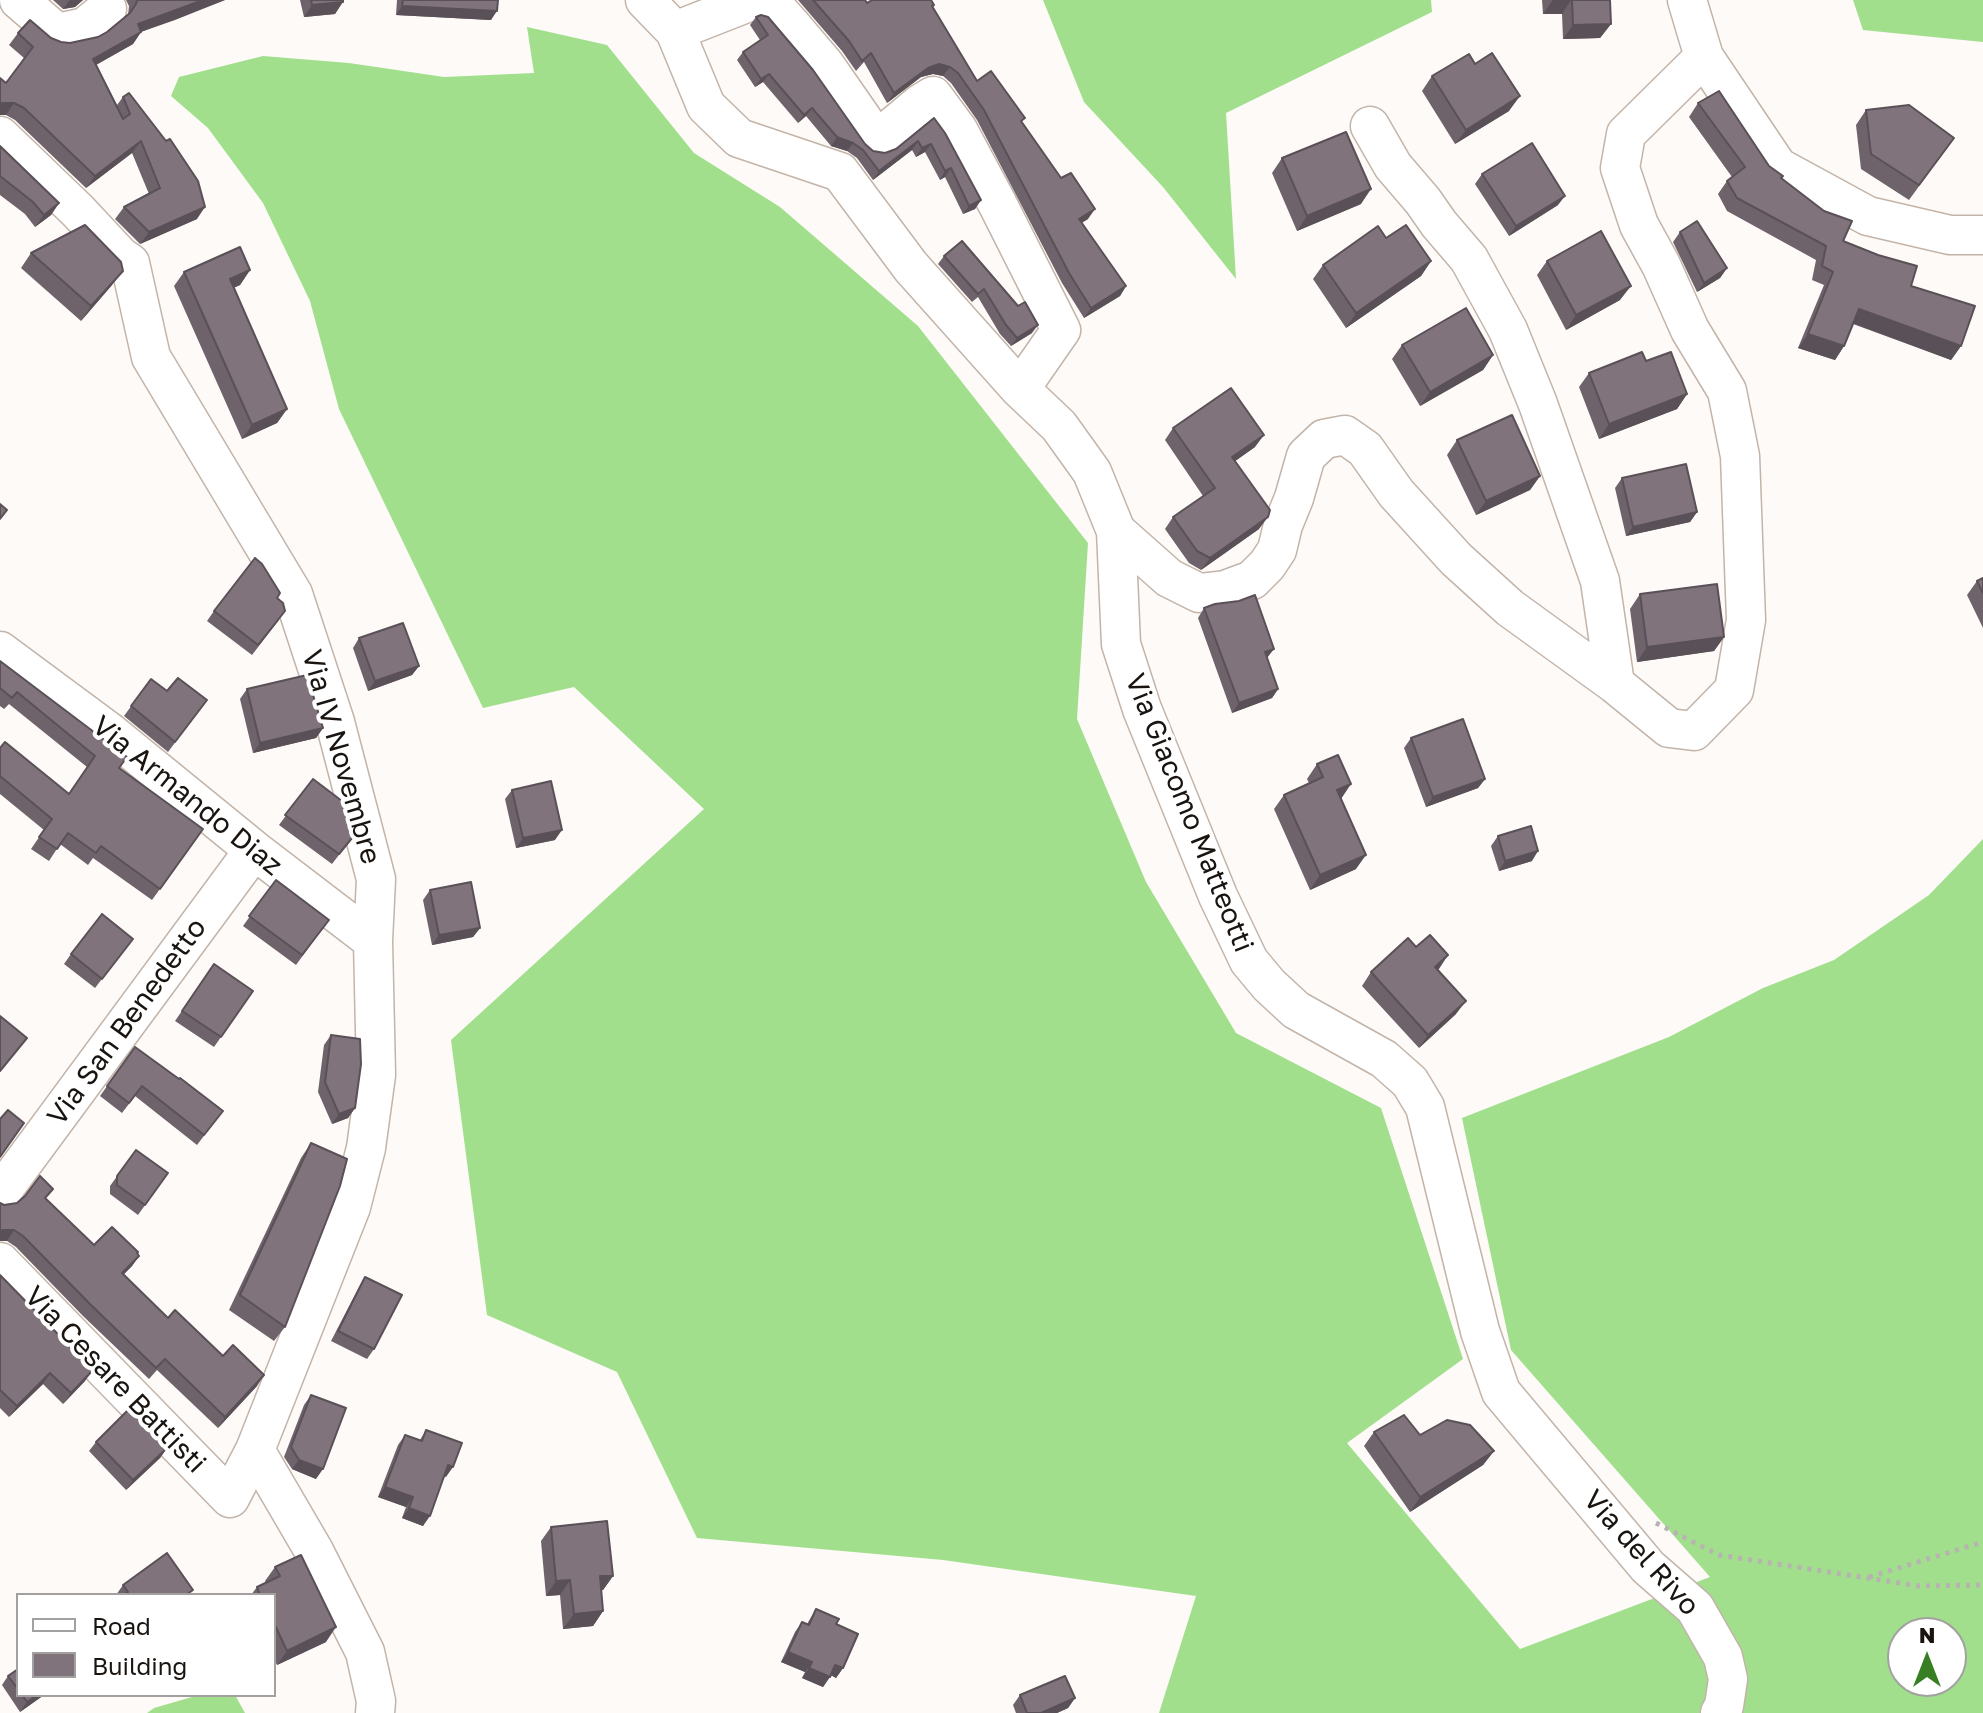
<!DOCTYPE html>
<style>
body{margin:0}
#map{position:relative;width:1983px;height:1713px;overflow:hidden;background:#fdfaf7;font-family:"Golos Text",sans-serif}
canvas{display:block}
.legend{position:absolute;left:16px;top:1593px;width:260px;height:104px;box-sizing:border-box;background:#fff;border:2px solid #a3a19f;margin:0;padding:10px 14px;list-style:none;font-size:24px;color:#191410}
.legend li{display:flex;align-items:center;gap:16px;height:40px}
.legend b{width:40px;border:2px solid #a3a19f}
.north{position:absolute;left:1887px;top:1617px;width:80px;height:80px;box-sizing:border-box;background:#fff;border:2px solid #a3a19f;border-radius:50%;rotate:0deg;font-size:22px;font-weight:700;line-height:32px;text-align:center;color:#191410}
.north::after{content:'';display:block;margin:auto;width:28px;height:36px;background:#387f24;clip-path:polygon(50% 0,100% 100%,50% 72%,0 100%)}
</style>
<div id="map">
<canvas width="1983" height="1713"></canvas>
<ul class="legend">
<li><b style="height:10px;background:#fff"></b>Road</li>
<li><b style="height:22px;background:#81737c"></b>Building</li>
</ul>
<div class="north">N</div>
</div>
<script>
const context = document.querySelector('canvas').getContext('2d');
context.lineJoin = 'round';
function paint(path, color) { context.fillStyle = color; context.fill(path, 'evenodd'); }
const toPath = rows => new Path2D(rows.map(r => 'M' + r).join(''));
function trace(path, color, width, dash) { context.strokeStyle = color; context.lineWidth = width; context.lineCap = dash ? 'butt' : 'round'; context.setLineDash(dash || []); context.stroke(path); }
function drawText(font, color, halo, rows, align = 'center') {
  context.font = font + ' "Golos Text",sans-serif'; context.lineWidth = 8; context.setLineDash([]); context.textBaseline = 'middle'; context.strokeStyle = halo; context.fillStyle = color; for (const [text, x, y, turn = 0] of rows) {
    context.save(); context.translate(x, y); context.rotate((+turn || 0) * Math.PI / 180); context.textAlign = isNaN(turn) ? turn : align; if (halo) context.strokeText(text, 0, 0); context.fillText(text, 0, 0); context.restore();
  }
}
paint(toPath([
 [1043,0,1431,0,1432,12,1226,113,1236,279,1163,187,1084,102],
 [1853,0,1983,0,1983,42,1863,30],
 [527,27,607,45,694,153,780,207,918,326,1088,543,1077,719,1146,882,1236,1033,1381,1108,1463,1359,1347,1443,1520,1649,1710,1577,1511,1350,1462,1118,1669,1037,1763,988,1834,960,1929,895,1983,839,1983,1713,1159,1713,1196,1596,943,1560,697,1538,617,1372,487,1315,451,1040,704,809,574,687,483,708,339,409,310,301,263,203,208,128,171,96,179,77,263,56,349,63,444,77,534,73],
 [1903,1633,1951,1633,1951,1681,1903,1681],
 [199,1695,235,1695,245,1713,147,1713,154,1708]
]), '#a1df8d');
const minor = toPath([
 [19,0,57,33,85,27,107,9],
 [645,0,675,31,706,106,739,138,840,172,911,267,1020,389,1059,426,1092,472,1116,531,1121,644,1142,709,1218,896,1249,961,1269,985,1296,1010,1384,1059,1410,1082,1425,1107,1480,1331,1501,1392,1648,1567,1695,1608,1723,1657,1728,1679,1724,1706,1720,1713],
 [754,0,774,6,792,26,825,65,877,140,920,104,933,96,958,130,998,205,1061,330,1020,389],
 [1687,0,1704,57,1778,167,1868,216,1950,235,1983,235],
 [675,31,754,0],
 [0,136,78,211,120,256,130,263,151,357,293,594,335,722,376,879,373,941,376,1075,366,1148,351,1207,255,1450,230,1498,0,1262],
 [1116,531,1169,578,1199,593,1225,590,1252,580,1267,565,1277,550,1283,525,1294,498,1306,456,1324,439,1345,435,1365,449,1396,493,1456,559,1510,608,1615,684,1600,581,1538,404,1508,330,1469,259,1439,224,1423,201,1393,166,1370,126],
 [0,651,108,731,254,850,373,941],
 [1615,684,1669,728,1694,731,1734,690,1746,620,1740,456,1727,391,1690,330,1661,265,1639,225,1620,168,1626,134,1704,57],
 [0,1194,254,850],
 [255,1450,314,1551,365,1652,376,1701,375,1713]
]);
trace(minor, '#c3b4a9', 41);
trace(toPath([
 [1656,1523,1719,1555,1919,1586,1983,1585],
 [1869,1577,1983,1542]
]), '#b7b3b0', 5, [4, 6]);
trace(minor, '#fff', 38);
paint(toPath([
 [53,0,83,0,75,7,63,9],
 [126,0,225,0,141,32,133,44,96,65,117,105,123,97,197,219,140,244,115,219,124,207,149,194,132,153,86,188,15,120,6,115,6,83,24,58,9,45,18,33,51,38,61,42,70,43,98,37,107,32,128,15,129,6],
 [300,0,343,0,335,14,304,17],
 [397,0,498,0,491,20,396,15],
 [798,0,865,0,867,3,934,5,932,7,977,81,1022,122,1088,219,1081,223,1126,286,1120,296,1084,318,1062,283,977,120,951,83,943,76,933,74,921,77,887,103,864,62,856,71,842,51],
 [1542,0,1611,0,1611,24,1600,38,1563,39,1562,14,1543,14],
 [756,17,865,144,873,151,885,153,896,149,934,118,981,200,975,209,963,214,945,177,940,180,925,152,916,157,912,150,873,180,857,158,847,151,831,146,806,116,798,123,763,82,755,87,737,60,743,52,760,40,750,25],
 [1475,64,1509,111,1455,144,1422,91,1432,76],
 [1698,103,1769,166,1843,241,1911,286,1961,346,1951,360,1853,324,1844,346,1835,360,1798,348,1824,285,1812,280,1816,260,1727,211,1718,194,1727,181,1732,177,1689,117],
 [1866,110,1954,138,1909,200,1861,169,1856,125],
 [0,146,59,203,51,215,35,227,25,214,0,195],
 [1282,158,1361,204,1297,231,1272,173],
 [1482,174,1558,205,1509,236,1475,184],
 [1680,232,1727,268,1720,278,1697,292,1673,242],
 [1386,238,1431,261,1421,276,1346,328,1313,279,1323,265],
 [31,253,112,285,81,321,21,268],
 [944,256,1018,306,1032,333,1011,346,1000,334,978,297,972,302,938,264],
 [1547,261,1620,300,1566,330,1537,275],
 [250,270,240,285,233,288,287,409,277,423,242,439,174,286,184,272],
 [1402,345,1493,355,1483,370,1420,406,1392,359],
 [1646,361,1687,394,1677,409,1599,439,1579,387,1589,373],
 [1173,428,1255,447,1235,461,1259,529,1201,570,1189,563,1165,529,1173,517,1203,496,1165,440],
 [1457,440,1540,476,1530,490,1476,515,1447,455],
 [1622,478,1697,512,1690,522,1626,536,1615,488],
 [1983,578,1983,628,1967,595,1977,581],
 [1640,594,1724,637,1714,651,1637,662,1630,609],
 [277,598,279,620,252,655,207,621,214,611],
 [1239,601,1267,658,1278,689,1272,698,1232,713,1198,618,1204,608],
 [359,638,419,666,412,675,368,691,353,648],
 [0,661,119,768,203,829,152,900,93,858,88,865,60,844,49,861,31,849,44,830,0,794,0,748,69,794,87,767,9,704,4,709,0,706],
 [151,679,167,691,207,700,168,752,124,716],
 [247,689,323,728,316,738,253,753,240,699],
 [1411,738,1485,779,1478,788,1426,807,1404,748],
 [1317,764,1341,799,1356,869,1310,890,1274,809,1284,795,1309,783,1307,779],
 [313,779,352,838,332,864,279,825],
 [512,790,555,840,516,848,505,799],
 [1498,836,1532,861,1499,871,1491,846],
 [276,880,329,920,296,965,243,926],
 [430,890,480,928,473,937,432,945,423,900],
 [133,939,95,988,64,964,71,954],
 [214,964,253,991,214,1047,175,1021],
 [1438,970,1456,1014,1419,1048,1362,986,1371,972],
 [331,1035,355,1108,348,1118,332,1124,318,1092,324,1045],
 [135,1047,223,1111,197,1145,135,1096,122,1113,100,1096],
 [311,1143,285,1327,274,1341,229,1310,301,1158],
 [136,1150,168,1173,138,1215,110,1194,110,1186],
 [46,1199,94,1245,137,1253,139,1256,132,1266,123,1275,168,1318,223,1356,257,1386,218,1428,157,1370,149,1379,83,1316,16,1247,7,1241,4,1205],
 [0,1275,85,1381,63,1404,43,1384,9,1417,0,1408],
 [365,1277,374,1349,367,1359,331,1341,359,1287],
 [311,1395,316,1479,292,1469,284,1457,304,1405],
 [426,1430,446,1477,445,1476,423,1526,402,1518,406,1507,378,1497,398,1445,405,1435,420,1440],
 [1374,1432,1420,1435,1494,1451,1483,1465,1410,1512,1364,1446],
 [96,1442,167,1448,160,1458,126,1490,89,1451],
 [551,1527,613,1576,603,1590,601,1590,603,1611,593,1626,563,1629,560,1595,546,1596,541,1541],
 [275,1567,326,1642,277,1665,274,1659,274,1595,251,1595,257,1587,266,1583,265,1581],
 [123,1585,190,1595,116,1595],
 [816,1609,836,1624,843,1668,836,1678,831,1675,823,1687,802,1678,805,1672,781,1662,795,1632,802,1622,807,1624],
 [18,1669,18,1695,44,1695,20,1712,2,1685,8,1676],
 [1020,1695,1075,1698,1068,1708,1057,1713,1016,1713,1013,1705]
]), '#6f636b');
paint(toPath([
 [70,0,83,0,75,7,63,9],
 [203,0,225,0,175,20,129,36,138,24],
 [1553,0,1571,0,1562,14,1543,14],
 [343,2,335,14,304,17,312,5],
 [402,6,497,11,491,20,396,15],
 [1611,24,1600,38,1563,39,1573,25],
 [141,32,133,44,85,71,93,59],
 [939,64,950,67,943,76,933,74,921,77,887,103,894,93,928,68],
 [769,74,763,82,755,87,761,79],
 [1520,96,1509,111,1455,144,1466,130],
 [3,103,14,103,6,115,0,115,0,104],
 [812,108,806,116,798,123,804,115],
 [837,137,853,143,847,151,831,146],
 [141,141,132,153,86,188,95,176],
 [918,141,912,150,873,180,879,171],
 [931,144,925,152,916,157,922,148],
 [951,168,945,177,940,180,945,171],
 [1371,189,1361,204,1297,231,1307,216],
 [1565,196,1558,205,1509,236,1516,226],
 [981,200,975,209,963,214,969,206],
 [59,203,51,215,35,227,44,215],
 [205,207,197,219,140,244,149,232],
 [1095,209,1088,219,1072,229,1079,219],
 [1431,261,1421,276,1346,328,1356,313],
 [1727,268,1720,278,1697,292,1704,283],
 [250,270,240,285,220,294,230,279],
 [123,271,112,285,81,321,91,306],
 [1126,286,1120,296,1084,318,1091,308],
 [1631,286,1620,300,1566,330,1576,315],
 [1859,309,1961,346,1951,360,1850,322],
 [1038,325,1032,333,1011,346,1017,338],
 [1808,334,1844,346,1835,360,1798,348],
 [1493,355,1483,370,1420,406,1430,392],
 [1687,394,1677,409,1599,439,1609,424],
 [287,409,277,423,242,439,252,425],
 [1264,435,1255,447,1224,469,1232,457],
 [1540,476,1530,490,1476,515,1486,501],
 [1697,512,1690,522,1626,536,1633,527],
 [1268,517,1259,529,1201,570,1210,558],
 [1724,637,1714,651,1637,662,1647,647],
 [1274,649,1267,658,1265,652],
 [419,666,412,675,368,691,375,681],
 [1278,689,1272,698,1232,713,1239,703],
 [323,728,316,738,253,753,260,743],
 [1485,779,1478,788,1426,807,1433,797],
 [1351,784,1341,799,1337,790],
 [562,830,555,840,516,848,523,838],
 [1538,851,1532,861,1499,871,1505,861],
 [1366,855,1356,869,1310,890,1320,875],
 [480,928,473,937,432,945,439,935],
 [1448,955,1439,969,1426,980,1435,967],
 [1466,1001,1456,1014,1419,1048,1428,1035],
 [355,1108,348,1118,332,1124,339,1114],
 [3,1230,14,1230,7,1241,0,1241,0,1231],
 [139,1256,132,1266,114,1284,122,1273],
 [93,1370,85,1381,63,1404,71,1393],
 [50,1373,43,1384,9,1417,17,1406],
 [264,1375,257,1386,218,1428,225,1417],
 [167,1448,160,1458,126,1490,133,1480],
 [1494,1451,1483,1465,1410,1512,1420,1497],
 [299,1460,323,1469,316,1479,292,1469],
 [448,1465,453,1467,446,1477,442,1475],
 [385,1487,413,1497,406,1507,378,1497],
 [409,1508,430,1516,423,1526,402,1518],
 [600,1576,613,1576,603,1590,589,1591],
 [570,1580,560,1595,546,1596,556,1581],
 [603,1611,593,1626,563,1629,574,1614],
 [336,1627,326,1642,277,1665,287,1651],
 [788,1652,812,1662,805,1672,781,1662],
 [835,1665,843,1668,836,1678,829,1674],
 [809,1668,830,1677,823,1687,802,1678],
 [37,1695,44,1695,20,1712,27,1702],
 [1075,1698,1068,1708,1057,1713,1041,1713]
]), '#5a5057');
const building = toPath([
 [137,0,203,0,138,24,141,32,93,59,123,119,130,114,123,97,129,93,166,141,170,139,198,181,205,207,149,232,124,207,160,188,141,141,95,176,24,108,14,103,3,103,0,104,0,78,6,83,33,47,18,33,30,20,51,38,61,42,70,43,98,37,107,32,130,13,136,4,137,0],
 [311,0,343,0,343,2,312,5,311,0],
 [403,0,498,0,497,11,402,6,403,0],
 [813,0,865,0,867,3,872,0,931,0,934,5,932,6,977,81,991,71,1025,118,1021,121,1061,178,1071,173,1095,209,1079,219,1126,286,1091,308,1069,273,984,110,958,73,950,67,939,64,928,68,894,93,871,53,862,61,849,41,813,0],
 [1572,0,1610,0,1611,24,1573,25,1572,0],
 [761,15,768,17,813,70,865,144,873,151,885,153,896,149,934,118,945,133,981,200,969,206,951,168,945,171,931,144,922,148,918,141,879,171,863,150,853,143,837,137,812,108,804,115,769,74,761,79,743,52,768,35,756,17,761,15],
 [1492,53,1520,96,1466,130,1432,76,1469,54,1475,64,1492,53],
 [1719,91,1769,166,1783,176,1781,178,1824,211,1852,221,1843,241,1878,255,1917,266,1911,286,1975,306,1961,346,1859,309,1844,346,1808,334,1833,272,1822,266,1826,246,1737,198,1727,181,1745,167,1698,103,1719,91],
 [1909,105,1954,138,1919,185,1871,154,1866,110,1909,105],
 [1346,132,1371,189,1307,216,1282,158,1346,132],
 [1532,143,1565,196,1516,226,1482,174,1532,143],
 [0,146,59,203,44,215,33,202,0,176,0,146],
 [1697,221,1727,268,1704,283,1680,232,1697,221],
 [85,225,121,262,123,271,91,306,31,253,85,225],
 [1406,225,1431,261,1356,313,1323,265,1378,226,1386,238,1406,225],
 [1601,231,1631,286,1576,315,1547,261,1601,231],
 [962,241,1018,306,1025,302,1038,325,1017,338,1006,325,984,289,978,294,944,256,962,241],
 [240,247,250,270,230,279,287,409,252,425,184,272,240,247],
 [1466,308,1493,355,1430,392,1402,345,1466,308],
 [1642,352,1646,361,1671,352,1687,394,1609,424,1589,373,1642,352],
 [1231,388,1264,435,1232,457,1270,510,1268,517,1210,558,1197,551,1173,517,1215,488,1173,428,1231,388],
 [1512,415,1540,476,1486,501,1457,440,1512,415],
 [1686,464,1697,512,1633,527,1622,478,1686,464],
 [0,504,7,510,0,519,0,504],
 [255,558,262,564,280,593,277,598,283,603,285,611,258,645,214,611,255,558],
 [1983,578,1983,593,1977,581,1983,578],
 [1717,584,1724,637,1647,647,1640,594,1717,584],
 [1255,595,1274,649,1265,652,1278,689,1239,703,1204,608,1215,604,1239,601,1255,595],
 [403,623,419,666,375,681,359,638,403,623],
 [0,661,127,757,119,768,203,829,160,889,101,846,96,853,68,833,57,849,39,837,52,819,0,776,0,748,5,742,69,794,95,756,17,692,12,698,0,688,0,661],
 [307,675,323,728,260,743,247,689,307,675],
 [178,678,207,700,175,742,131,706,151,679,167,691,178,678],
 [1463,719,1485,779,1433,797,1411,738,1463,719],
 [1338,755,1351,784,1337,790,1366,855,1320,875,1284,795,1323,777,1317,764,1338,755],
 [313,779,342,801,352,838,339,854,285,815,313,779],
 [551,781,562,830,523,838,512,790,551,781],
 [1531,826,1538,851,1505,861,1498,836,1531,826],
 [276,880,329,920,302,955,249,916,276,880],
 [471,882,480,928,439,935,430,890,471,882],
 [102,914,133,939,102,979,71,954,102,914],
 [1430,935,1448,955,1435,967,1466,1001,1428,1035,1371,972,1408,938,1416,947,1430,935],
 [214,964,253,991,221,1037,182,1011,214,964],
 [0,1016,27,1038,0,1071,0,1016],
 [331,1035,360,1039,361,1064,355,1108,339,1114,325,1082,331,1035],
 [135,1047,179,1079,180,1078,223,1111,204,1135,142,1086,129,1103,107,1086,135,1047],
 [8,1110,24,1123,0,1157,0,1119,8,1110],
 [311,1143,347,1159,340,1186,285,1327,240,1295,311,1143],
 [136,1150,168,1173,145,1205,117,1185,117,1176,136,1150],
 [40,1176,53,1189,45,1198,94,1245,112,1227,138,1252,137,1253,139,1256,122,1273,168,1318,175,1310,223,1356,233,1345,264,1375,225,1417,165,1359,156,1368,91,1305,23,1236,14,1230,3,1230,0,1231,0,1203,4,1205,17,1203,25,1196,40,1176],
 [0,1275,93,1370,71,1393,50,1373,17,1406,0,1390,0,1275],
 [365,1277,402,1295,374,1349,338,1331,365,1277],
 [311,1395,346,1408,323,1469,299,1460,291,1447,311,1395],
 [129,1409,167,1448,133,1480,96,1442,129,1409],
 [1404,1415,1420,1435,1447,1420,1470,1425,1494,1451,1420,1497,1374,1432,1404,1415],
 [426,1430,462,1443,453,1467,448,1465,430,1516,409,1508,413,1497,385,1487,405,1435,422,1441,426,1430],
 [607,1521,613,1576,600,1576,603,1611,574,1614,570,1580,556,1581,551,1527,607,1521],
 [167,1553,193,1590,186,1595,123,1595,128,1592,123,1585,167,1553],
 [301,1555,336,1627,287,1651,274,1623,274,1595,260,1595,257,1587,280,1576,275,1567,301,1555],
 [816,1609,839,1619,836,1624,858,1634,843,1668,835,1665,830,1677,809,1668,812,1662,788,1652,802,1622,809,1625,816,1609],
 [18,1669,18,1689,8,1676,18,1669],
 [1065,1676,1075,1698,1041,1713,1027,1713,1020,1695,1065,1676],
 [22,1695,37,1695,27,1702,22,1695]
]);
paint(building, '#81737c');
trace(building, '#5a5057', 2);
drawText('28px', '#191410', '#fff', [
 ["Via IV Novembre",341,757,74],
 ["Via Armando Diaz",187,796,39],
 ["Via Giacomo Matteotti",1189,813,68],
 ["Via San Benedetto",127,1022,-54],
 ["Via Cesare Battisti",115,1380,46],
 ["Via del Rivo",1641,1553,48]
]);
</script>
